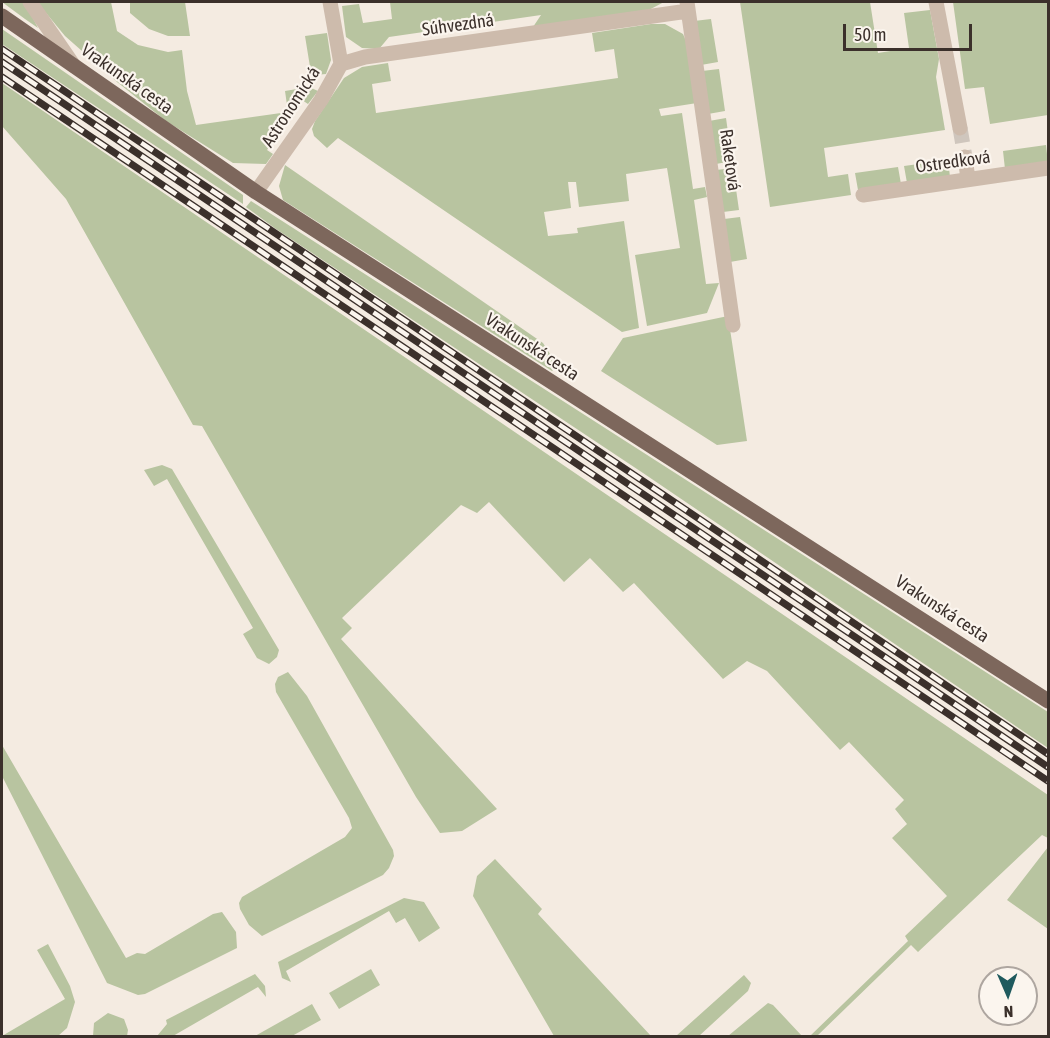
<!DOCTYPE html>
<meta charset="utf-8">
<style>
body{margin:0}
#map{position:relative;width:1050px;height:1038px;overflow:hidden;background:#f4ebe1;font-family:"Asap Condensed",sans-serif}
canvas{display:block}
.frame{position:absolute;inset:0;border:3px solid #3b302b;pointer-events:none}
.north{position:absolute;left:978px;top:966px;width:60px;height:60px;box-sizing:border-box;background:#fbf5ee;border:2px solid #aea6a0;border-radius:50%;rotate:178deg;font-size:16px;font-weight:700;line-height:24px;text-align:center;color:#3b302b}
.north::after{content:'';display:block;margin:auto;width:21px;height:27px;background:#1f5a5e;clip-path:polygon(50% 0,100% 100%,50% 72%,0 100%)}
.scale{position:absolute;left:843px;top:24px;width:129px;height:27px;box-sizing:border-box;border:3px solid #3b302b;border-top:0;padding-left:8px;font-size:18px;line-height:21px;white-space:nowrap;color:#3b302b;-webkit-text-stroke:4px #fbf5ee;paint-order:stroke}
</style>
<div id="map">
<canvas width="1050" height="1038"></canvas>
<div class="frame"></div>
<div class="north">N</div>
<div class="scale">50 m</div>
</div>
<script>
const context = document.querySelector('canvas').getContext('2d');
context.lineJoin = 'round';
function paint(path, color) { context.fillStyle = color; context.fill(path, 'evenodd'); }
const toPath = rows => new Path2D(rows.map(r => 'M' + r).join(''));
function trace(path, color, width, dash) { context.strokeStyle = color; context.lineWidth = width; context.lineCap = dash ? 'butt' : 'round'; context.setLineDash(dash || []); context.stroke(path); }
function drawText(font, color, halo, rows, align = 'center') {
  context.font = font + ' "Asap Condensed",sans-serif'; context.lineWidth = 4.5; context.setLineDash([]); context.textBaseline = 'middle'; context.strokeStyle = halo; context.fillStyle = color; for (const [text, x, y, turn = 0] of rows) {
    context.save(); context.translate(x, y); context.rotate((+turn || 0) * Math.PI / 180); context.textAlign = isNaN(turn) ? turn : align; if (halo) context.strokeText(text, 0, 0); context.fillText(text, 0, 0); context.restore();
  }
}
paint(toPath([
 [2,2,25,2,38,28,25,19],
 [37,2,111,2,117,31,138,45,168,52,182,50,187,91,196,125,288,112,285,91,309,87,318,91,308,104,299,98,282,121,285,123,267,150,273,154,266,164,233,163,166,121,117,82,65,36],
 [130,2,185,2,190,36,168,36,149,29,130,13],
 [390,2,664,2,647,11,533,27,541,15,389,37,379,49,362,48,346,37,342,6,359,4,363,23,392,19],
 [740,2,870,2,878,53,909,48,904,13,930,10,939,59,936,77,945,130,824,148,828,177,848,174,851,195,770,207],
 [953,2,1048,2,1048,115,990,124,984,87,965,89],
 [711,19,718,62,701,65,694,21],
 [651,24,665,24,683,34,690,50,697,103,659,109,661,116,682,113,693,189,705,187,707,197,694,200,706,284,719,283,707,313,647,326,635,255,680,248,667,168,626,174,629,201,579,207,576,182,568,182,571,208,544,212,548,236,578,233,577,228,624,221,639,328,622,332,338,138,327,148,314,136,312,129,315,121,344,78,362,67,388,63,391,81,372,84,376,113,618,78,614,49,595,52,592,33],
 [2,29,243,195,243,204,2,44],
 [327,33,331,60,326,74,315,75,311,73,305,36],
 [719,69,725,111,708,114,702,71],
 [2,83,1048,795,1048,838,1042,835,918,952,911,945,817,1036,810,1036,908,941,905,936,947,896,892,838,907,824,895,809,904,800,849,742,840,750,767,671,747,661,723,679,634,583,623,592,590,558,564,582,489,502,477,513,461,505,342,618,352,628,341,639,497,809,462,831,440,833,416,797,202,426,193,425,66,199,2,126],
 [726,118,732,161,716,164,709,121],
 [1046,145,1048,163,1005,169,1003,151],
 [948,160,950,177,907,183,904,166],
 [285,165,543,343,558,367,552,371,283,200,279,186],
 [898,167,901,184,858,190,855,173],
 [733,168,739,210,723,212,716,170],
 [251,201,1048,712,1048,748,643,473,276,229,246,207],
 [740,217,747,259,730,262,724,219],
 [728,316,747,441,717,445,601,371,623,338],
 [162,465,172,469,279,650,277,657,269,664,257,658,243,634,253,628,167,479,154,486,144,470],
 [288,672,307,696,393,850,394,856,389,868,383,875,262,936,249,925,240,909,239,903,242,897,345,837,352,828,349,818,276,692,275,684,278,677],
 [2,745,126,958,137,953,145,954,213,914,222,912,236,932,237,948,145,994,138,995,107,983,2,776],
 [1048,847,1048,929,1007,900],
 [495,859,542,909,538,914,651,1036,554,1036,473,896,477,876],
 [404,898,424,902,440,928,419,942,405,918,396,923,389,911,286,971,291,982,282,978,278,962],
 [48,944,70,986,75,1002,67,1028,58,1036,2,1036,65,999,37,950],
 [371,969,380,985,339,1009,329,993],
 [255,974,265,986,266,997,258,987,173,1036,157,1036,167,1024,166,1020],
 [744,975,751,983,748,991,699,1036,676,1036],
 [768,1003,773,1005,802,1036,728,1036],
 [312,1004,321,1020,292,1036,255,1036],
 [108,1013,124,1019,128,1030,127,1036,93,1036,94,1023]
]), '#b8c4a0');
trace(toPath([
 [960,128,965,157]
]), '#cfc6bd', 15, [15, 8]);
trace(toPath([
 [30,2,74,66],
 [687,2,733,325],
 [936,2,960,128],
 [341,64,365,57,688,11],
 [965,157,968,179],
 [256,192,321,100,341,64,330,2],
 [863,195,1048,168]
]), '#cdbbac', 15);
trace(toPath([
 [2,16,256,192,1048,701]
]), '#7d675c', 15);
const rail = toPath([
 [2,49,1048,754],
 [2,62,1048,767],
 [2,77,1048,781]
]);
trace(rail, '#3b302b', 7);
trace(rail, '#fbf5ee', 4.5, [14]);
drawText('18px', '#3b302b', '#fbf5ee', [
 ["Súhvezdná",458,25,-8],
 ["Vrakunská cesta",127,79,35],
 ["Astronomická",291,107,-57],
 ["Raketová",730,160,82],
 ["Ostredková",953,162,-8],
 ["Vrakunská cesta",532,347,33],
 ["Vrakunská cesta",942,609,33]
]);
</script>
